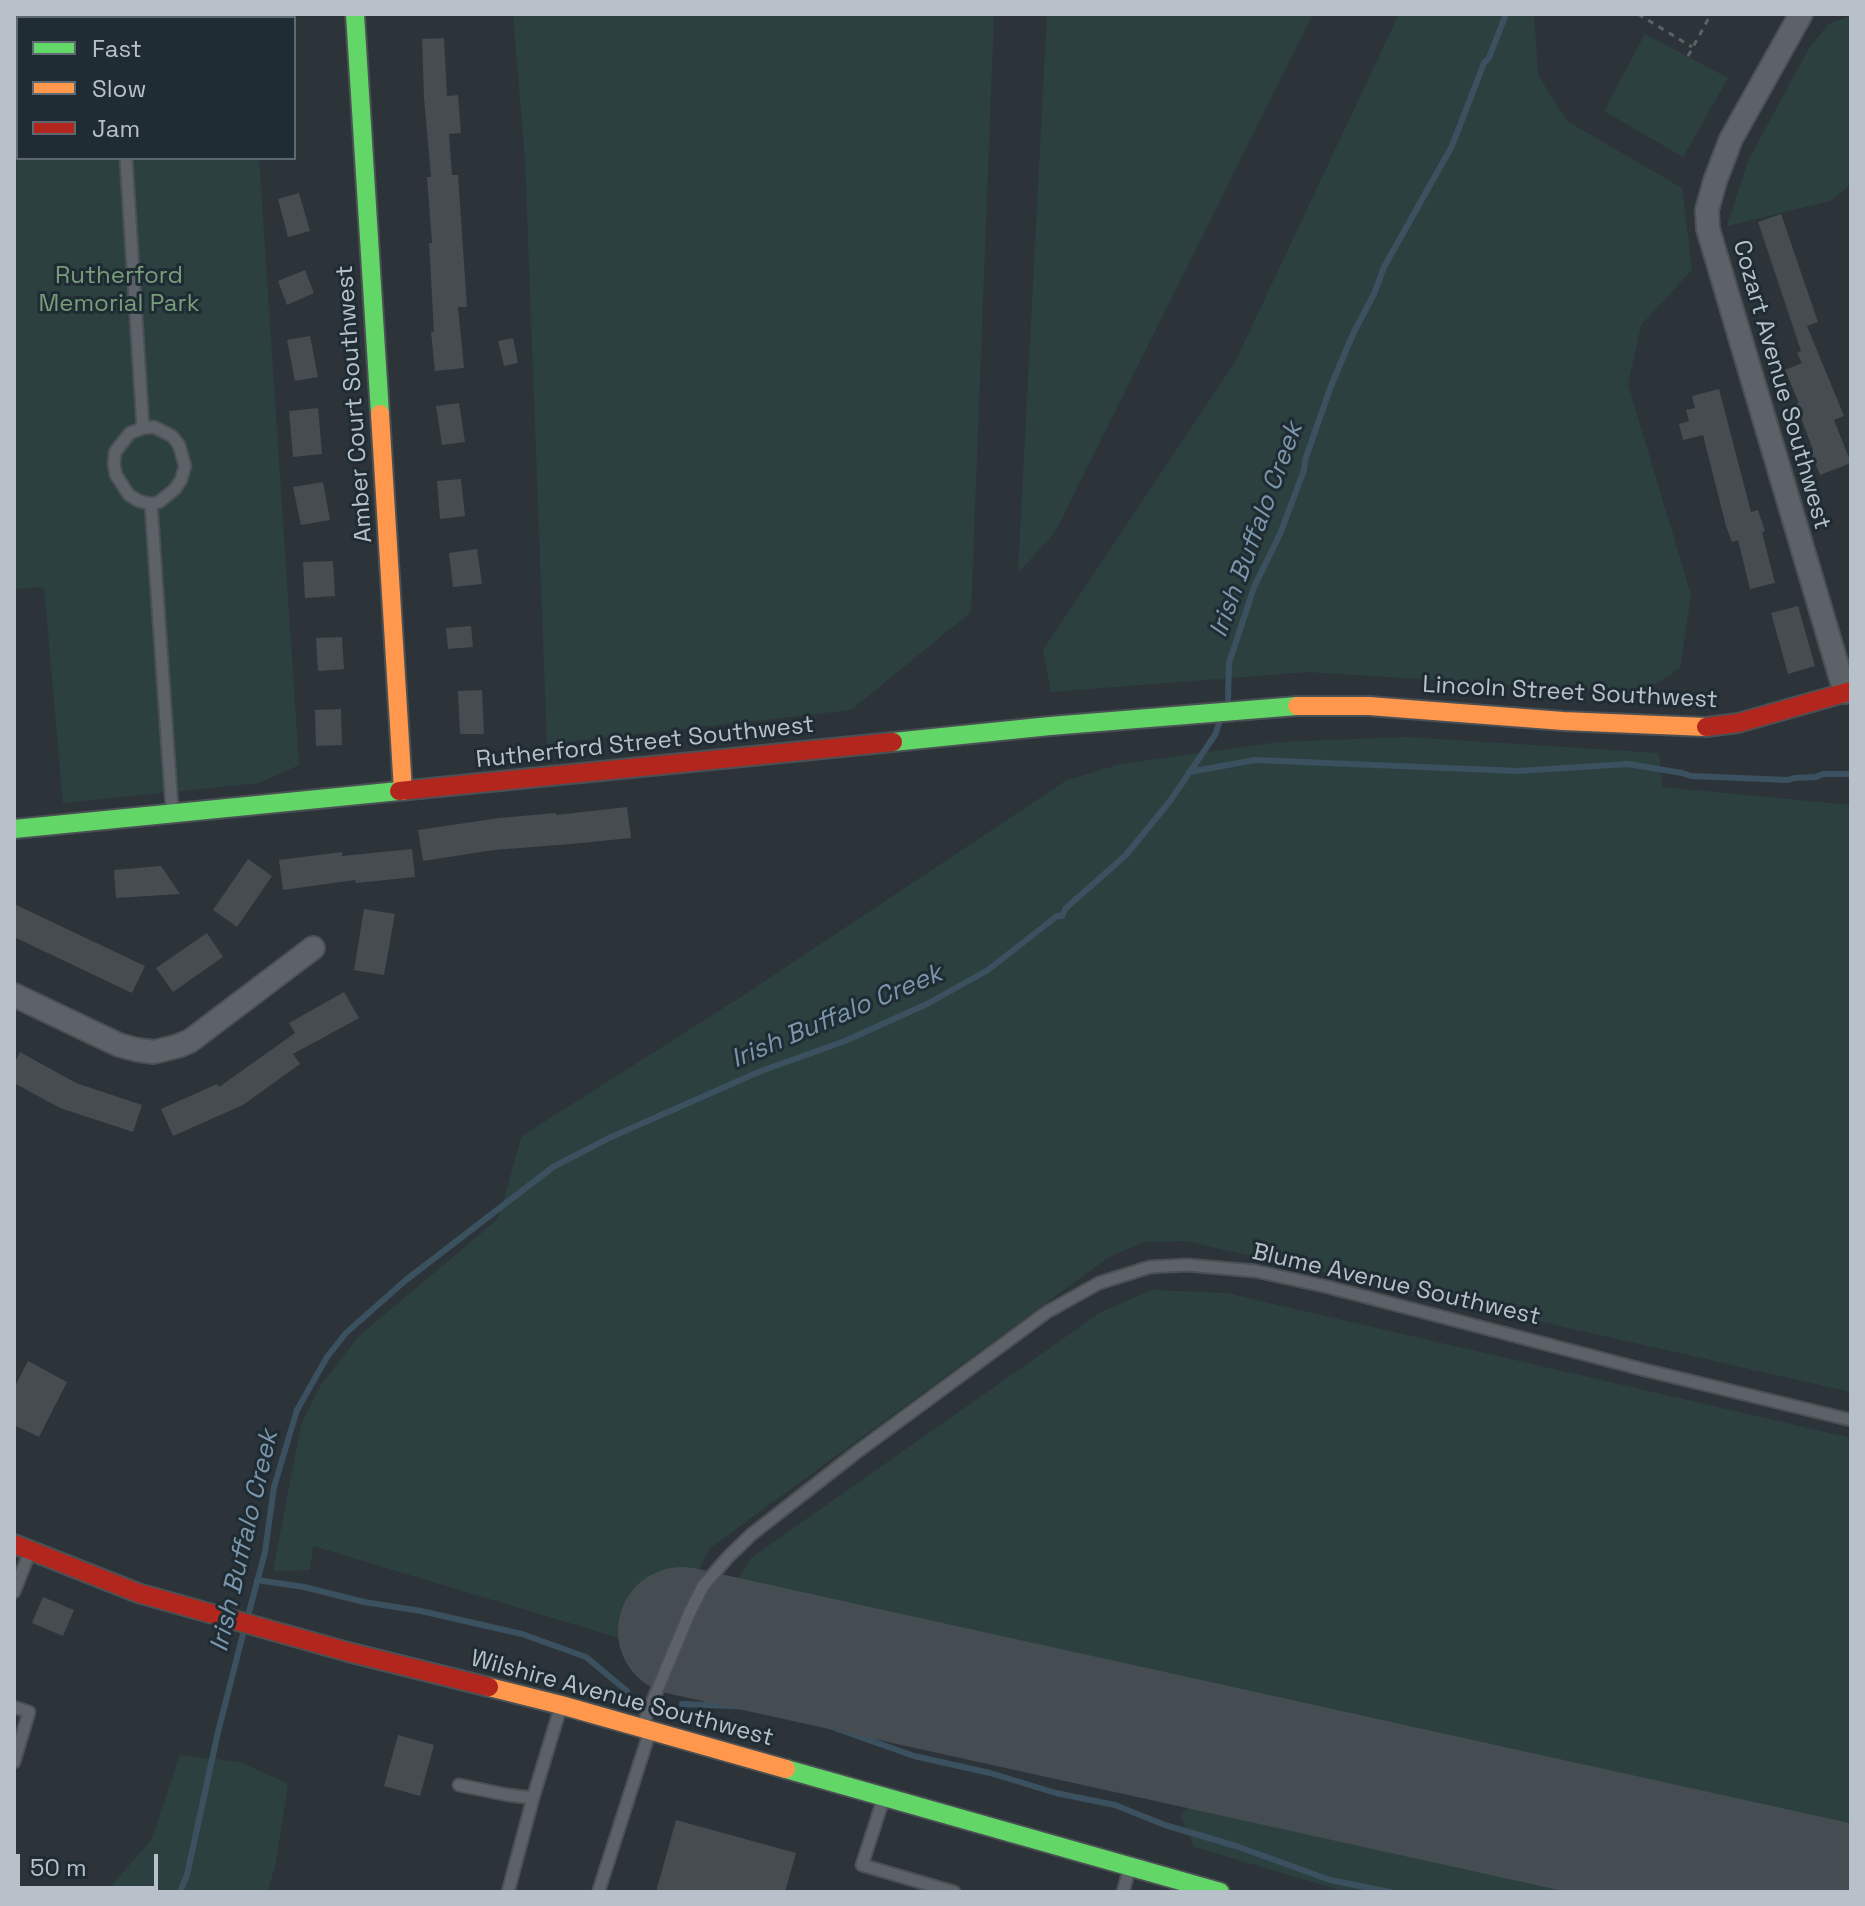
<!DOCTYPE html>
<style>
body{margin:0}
#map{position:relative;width:1865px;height:1906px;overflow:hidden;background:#2c3439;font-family:"Space Grotesk",sans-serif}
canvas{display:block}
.frame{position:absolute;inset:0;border:16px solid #b8c1c9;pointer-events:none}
.legend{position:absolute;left:16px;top:16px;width:280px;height:144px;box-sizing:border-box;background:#202c34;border:2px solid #5d6870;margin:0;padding:10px 14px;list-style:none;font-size:24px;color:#b8c1c9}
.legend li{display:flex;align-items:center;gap:16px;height:40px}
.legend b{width:40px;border:2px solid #5d6870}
.scale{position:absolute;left:16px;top:1854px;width:142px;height:36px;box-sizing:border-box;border:4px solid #b8c1c9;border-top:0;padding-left:10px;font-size:24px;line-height:28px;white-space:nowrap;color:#b8c1c9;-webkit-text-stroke:6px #202c34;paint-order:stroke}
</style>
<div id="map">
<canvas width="1865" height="1906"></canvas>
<div class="frame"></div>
<ul class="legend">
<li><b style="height:10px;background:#63d668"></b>Fast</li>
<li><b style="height:10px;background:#ff974d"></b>Slow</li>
<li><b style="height:10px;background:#b3261e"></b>Jam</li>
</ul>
<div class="scale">50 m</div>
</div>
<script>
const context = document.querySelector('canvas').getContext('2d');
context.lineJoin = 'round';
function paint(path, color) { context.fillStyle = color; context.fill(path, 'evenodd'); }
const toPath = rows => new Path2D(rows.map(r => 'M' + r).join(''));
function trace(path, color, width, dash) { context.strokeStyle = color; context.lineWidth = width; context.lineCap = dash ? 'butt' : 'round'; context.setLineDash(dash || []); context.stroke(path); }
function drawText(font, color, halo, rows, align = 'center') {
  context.font = font + ' "Space Grotesk",sans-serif'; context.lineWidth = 6; context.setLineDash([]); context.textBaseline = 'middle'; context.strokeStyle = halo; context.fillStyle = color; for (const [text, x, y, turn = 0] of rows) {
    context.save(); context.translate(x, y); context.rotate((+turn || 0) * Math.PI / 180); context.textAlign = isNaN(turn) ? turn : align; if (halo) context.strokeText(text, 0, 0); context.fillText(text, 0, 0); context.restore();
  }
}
paint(toPath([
 [14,14,249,14,250,18,18,18,18,158,259,158,299,765,259,783,63,803,44,587,14,589],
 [513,14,994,14,971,612,851,710,547,744,525,158],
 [1047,14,1313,14,1055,532,1018,573],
 [1399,14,1534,14,1538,75,1567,121,1682,188,1692,270,1641,325,1628,384,1691,595,1680,668,1642,693,1308,672,1051,692,1043,650,1235,362],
 [1851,16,1851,184,1830,201,1727,226,1748,161,1808,50,1828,24],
 [1645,34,1728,78,1683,157,1604,111],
 [1408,737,1659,753,1662,787,1851,805,1851,1392,1186,1241,1144,1242,1109,1257,710,1548,656,1649,313,1546,310,1570,273,1571,301,1425,321,1385,358,1337,498,1219,522,1136,744,995,1067,780,1121,764,1279,742],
 [1152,1290,1226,1293,1851,1438,1851,1849,719,1611,751,1558,1101,1312],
 [180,1755,240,1762,288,1784,275,1867,267,1892,106,1892,152,1839],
 [1227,1786,1270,1798,1597,1868,1698,1892,1347,1892,1194,1847,1180,1815,1199,1799]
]), '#2c413f');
trace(toPath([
 [1228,699,1229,663,1254,587,1280,534,1304,470,1305,460,1331,386,1353,334,1374,294,1384,267,1452,146,1484,63,1489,58,1506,14],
 [1189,772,1255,760,1518,771,1628,764,1682,773,1691,776,1788,780,1794,778,1816,777,1823,774,1851,774],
 [257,1580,304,1587,364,1602,421,1611,522,1634,586,1657,627,1691],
 [248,1616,265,1552,274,1487,297,1410,327,1357,346,1333,406,1280,553,1167,609,1138,761,1071,845,1041,927,1004,988,970,1057,916,1062,916,1066,908,1126,855,1170,801,1215,735,1220,721],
 [682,1704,756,1707,815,1721,914,1756,990,1773,1056,1793,1115,1805,1165,1825,1239,1847,1330,1880,1390,1892],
 [180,1892,187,1875,218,1732,243,1634]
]), '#3b5160', 6);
trace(toPath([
 [682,1631,1851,1889]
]), '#464d52', 128);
paint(toPath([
 [444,38,447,96,458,95,461,133,449,134,452,175,458,175,467,307,458,307,464,368,435,371,431,332,434,332,429,243,432,243,427,177,431,177,424,98,422,39],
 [299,193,310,231,288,237,278,199],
 [1781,214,1818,322,1807,326,1844,416,1834,420,1851,463,1820,475,1810,451,1813,450,1796,404,1799,403,1785,370,1802,363,1797,353,1801,351,1758,222],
 [305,270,314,293,287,305,278,281],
 [310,336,318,377,295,381,287,340],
 [513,338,518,363,504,366,498,341],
 [1719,389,1751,512,1758,510,1765,531,1762,532,1775,583,1750,589,1738,540,1732,542,1726,526,1703,435,1683,440,1679,424,1689,421,1686,410,1695,408,1692,396],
 [459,403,465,442,442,445,436,406],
 [318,408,322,454,293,457,289,411],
 [461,479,465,516,440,519,437,481],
 [323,482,330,520,301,525,293,487],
 [477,549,482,584,453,587,449,553],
 [333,561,335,596,305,598,303,562],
 [1798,606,1815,666,1788,674,1771,613],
 [471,626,473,647,448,649,446,628],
 [342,637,344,669,318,671,316,638],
 [482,690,484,734,460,734,458,691],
 [341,709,342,745,316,746,315,710],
 [627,807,631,838,571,844,494,850,423,861,418,830,499,818,556,813,556,815],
 [412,849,415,877,356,883,355,880,283,890,279,860,342,852,342,856],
 [248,859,272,876,237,927,213,910],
 [161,866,180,894,116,898,114,870],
 [14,904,145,966,132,993,14,937],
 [364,909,395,914,384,975,354,970],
 [207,933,223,957,173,992,156,968],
 [344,992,359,1018,293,1054,300,1064,243,1105,173,1136,161,1109,217,1084,219,1087,295,1033,289,1023],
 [20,1052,76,1083,142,1105,133,1132,60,1108,14,1083,14,1064],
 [28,1361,67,1382,39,1437,14,1425,14,1388],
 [43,1597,74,1610,63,1636,32,1623],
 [398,1735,434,1745,420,1796,384,1786],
 [676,1820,796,1853,785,1892,656,1892]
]), '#464c50');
const lane = toPath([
 [102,14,117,18,125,18,133,14],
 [126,158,143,428],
 [154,427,172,436,179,445,185,466,181,480,175,489,159,502,151,504,139,501,129,495,116,475,114,464,115,452,130,433,143,428,154,427],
 [151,504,172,809],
 [14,1592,29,1554],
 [14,1707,29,1712,14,1762],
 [643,1724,689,1614,703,1586,729,1556,752,1534,857,1452,1047,1312,1099,1283,1150,1267,1187,1265,1255,1271,1328,1287,1645,1370,1851,1420],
 [459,1785,508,1795,533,1798,561,1706],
 [884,1797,862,1865,954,1892],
 [599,1890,650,1731],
 [508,1892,533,1798],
 [1123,1892,1130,1867]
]);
const street = toPath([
 [1801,14,1731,139,1715,181,1707,210,1708,229,1845,692],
 [14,995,119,1045,138,1050,154,1052,178,1046,190,1041,313,948]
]);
const fast = toPath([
 [355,14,380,414],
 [893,742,1050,726,1297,706],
 [14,829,399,791],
 [786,1769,1220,1892]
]);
const slow = toPath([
 [380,414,403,791],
 [1297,706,1369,706,1563,721,1706,727],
 [489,1687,561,1705,786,1769]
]);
const jam = toPath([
 [1706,727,1738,723,1851,691],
 [399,791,893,742],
 [14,1544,138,1593,348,1652,489,1687]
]);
trace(lane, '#4a5054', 15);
trace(street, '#4a5054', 26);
trace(fast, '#4a5054', 22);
trace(slow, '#4a5054', 22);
trace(jam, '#4a5054', 22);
trace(toPath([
 [1638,14,1692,47],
 [1688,56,1711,14]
]), '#5b6165', 3, [6, 6]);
trace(lane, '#5d6268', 11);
trace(street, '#5d6268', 22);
trace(fast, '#63d668', 18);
trace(slow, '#ff974d', 18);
trace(jam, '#b3261e', 18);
drawText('24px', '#789d7a', '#202c34', [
 ["Rutherford",119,276],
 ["Memorial Park",119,304]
]);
drawText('24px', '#b8c1c9', '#202c34', [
 ["Cozart Avenue Southwest",1781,385,74],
 ["Amber Court Southwest",355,404,-94],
 ["Lincoln Street Southwest",1570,693,3],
 ["Rutherford Street Southwest",645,743,-6],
 ["Blume Avenue Southwest",1396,1285,13],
 ["Wilshire Avenue Southwest",622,1699,15]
]);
drawText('italic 26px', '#7b96aa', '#202c34', [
 ["Irish Buffalo Creek",1257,530,-70],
 ["Irish Buffalo Creek",837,1017,-23],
 ["Irish Buffalo Creek",245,1541,-77]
]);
</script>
